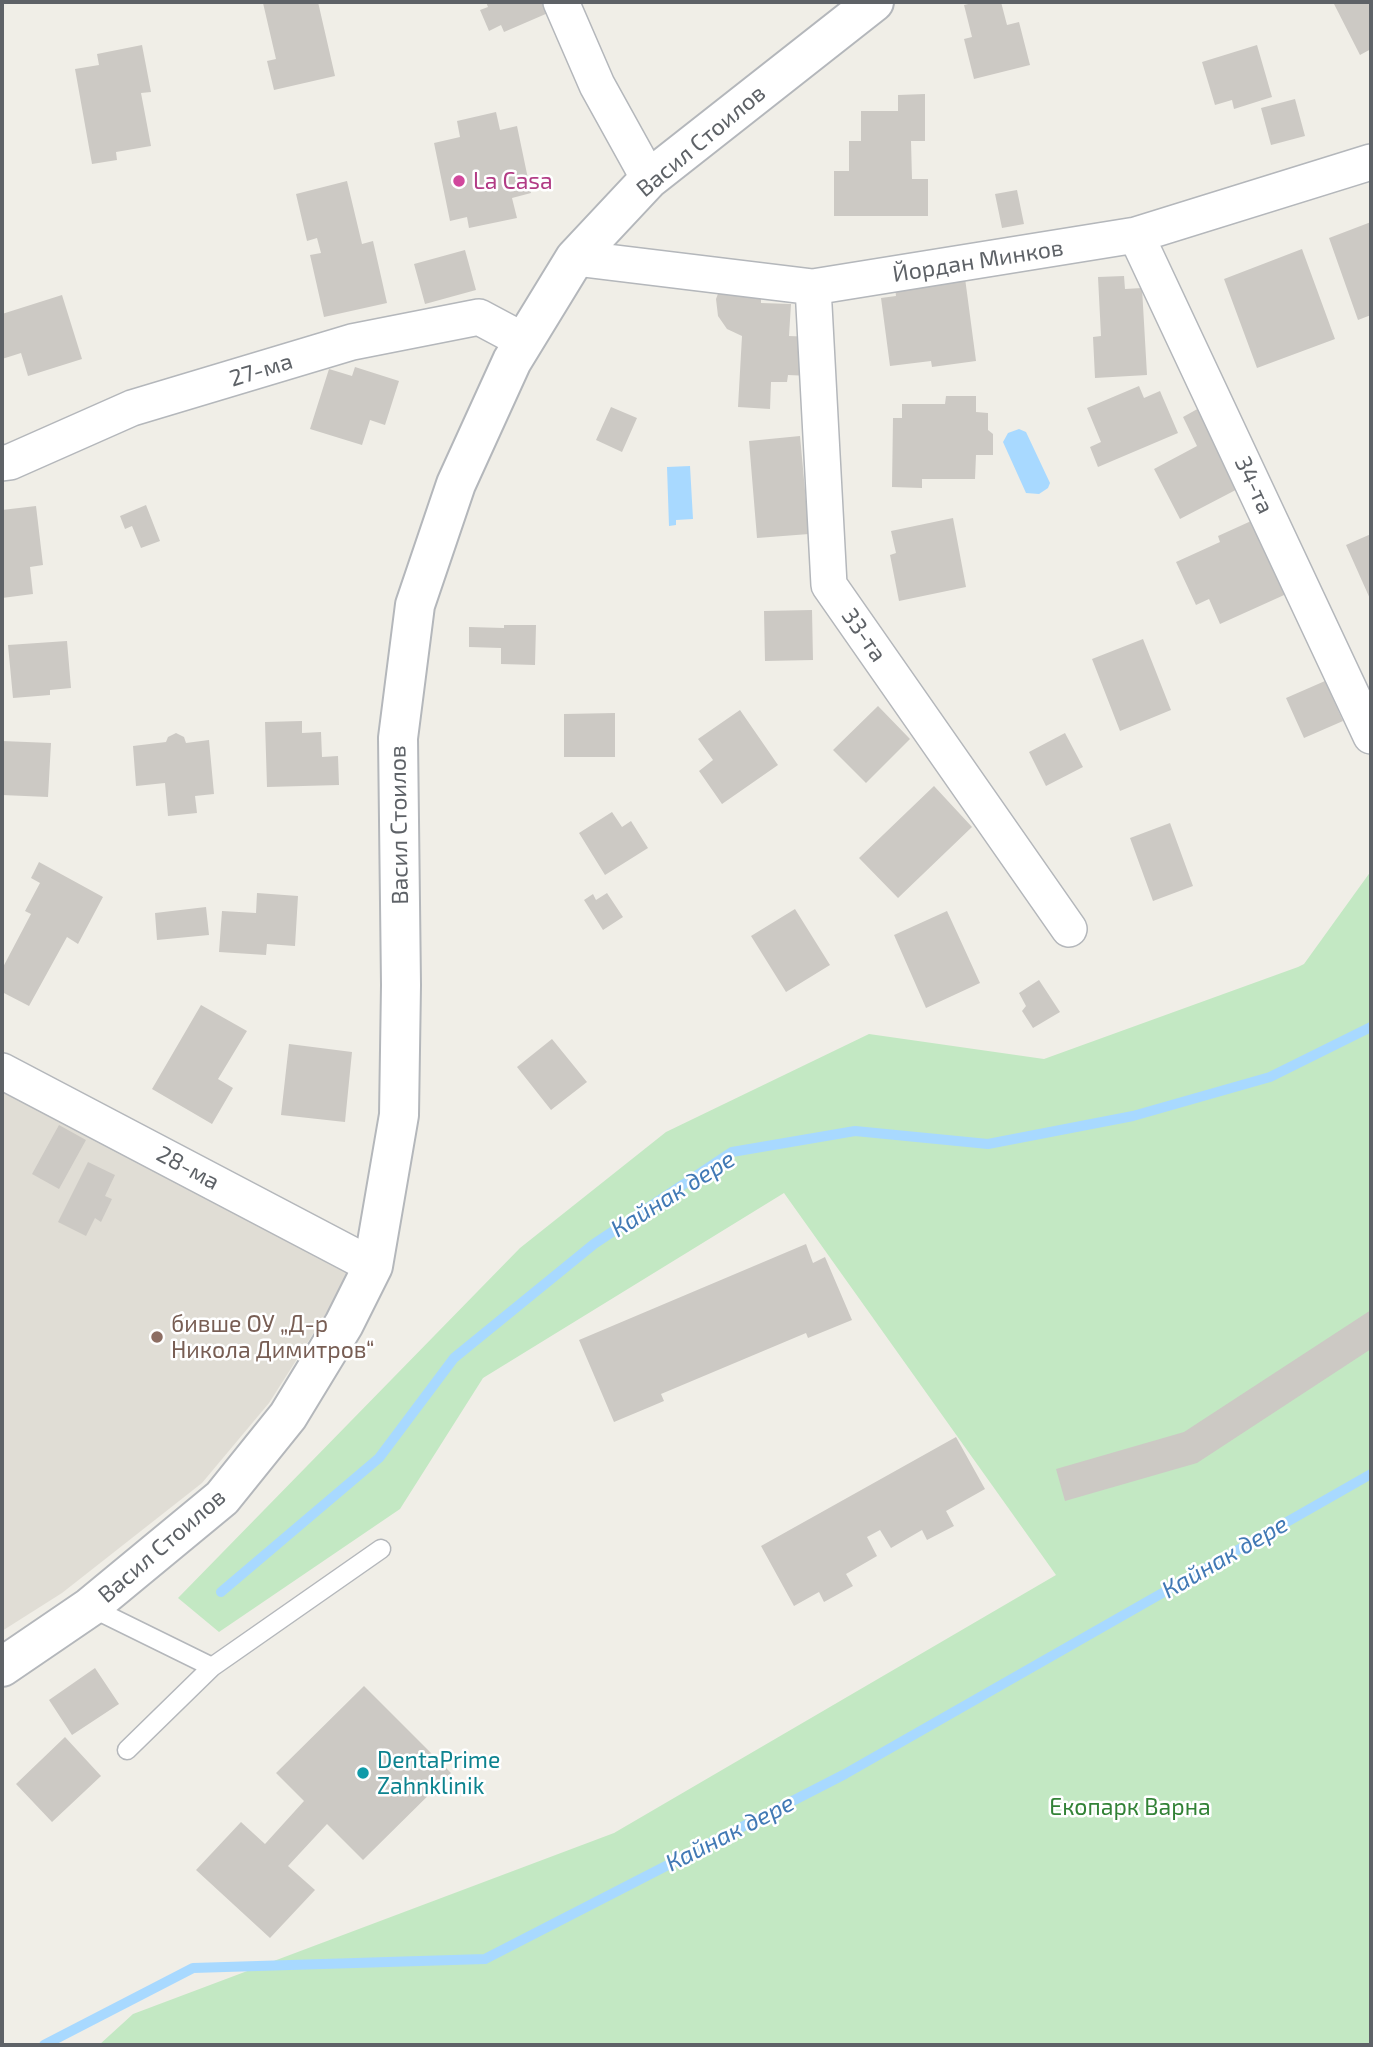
<!DOCTYPE html>
<meta charset="utf-8">
<style>
body{margin:0}
#map{position:relative;width:1373px;height:2047px;overflow:hidden;background:#f0eee7;font-family:"Exo 2",sans-serif}
canvas{display:block}
.frame{position:absolute;inset:0;border:4px solid #5e6267;pointer-events:none}
</style>
<div id="map">
<canvas width="1373" height="2047"></canvas>
<div class="frame"></div>
</div>
<script>
const context = document.querySelector('canvas').getContext('2d');
context.lineJoin = 'round';
function paint(path, color) { context.fillStyle = color; context.fill(path, 'evenodd'); }
const toPath = rows => new Path2D(rows.map(r => 'M' + r).join(''));
function trace(path, color, width, dash) { context.strokeStyle = color; context.lineWidth = width; context.lineCap = dash ? 'butt' : 'round'; context.setLineDash(dash || []); context.stroke(path); }
function drawText(font, color, halo, rows, align = 'center') {
  context.font = font + ' "Exo 2",sans-serif'; context.lineWidth = 5; context.setLineDash([]); context.textBaseline = 'middle'; context.strokeStyle = halo; context.fillStyle = color; for (const [text, x, y, turn = 0] of rows) {
    context.save(); context.translate(x, y); context.rotate((+turn || 0) * Math.PI / 180); context.textAlign = isNaN(turn) ? turn : align; if (halo) context.strokeText(text, 0, 0); context.fillText(text, 0, 0); context.restore();
  }
}
paint(toPath([
 [2,1088,353,1271,269,1403,202,1483,62,1593,2,1631]
]), '#e0ddd5');
paint(toPath([
 [1371,871,1371,2045,99,2045,133,2014,614,1833,1056,1575,784,1193,483,1378,400,1509,219,1632,178,1598,520,1248,666,1132,869,1034,1044,1059,1298,967,1304,964]
]), '#c3e8c3');
paint(toPath([
 [1019,429,1026,432,1050,483,1048,488,1039,494,1026,493,1003,442,1008,433],
 [690,466,693,519,676,520,676,525,669,526,667,467]
]), '#a8d9ff');
trace(toPath([
 [221,1592,379,1458,454,1358,594,1244,732,1152,855,1131,988,1144,1133,1116,1270,1077,1371,1027],
 [44,2045,193,1968,485,1959,845,1774,1371,1474]
]), '#a8d9ff', 10);
paint(toPath([
 [267,2,318,2,335,76,274,90,267,61,276,59,263,3],
 [486,2,543,2,548,13,504,32,501,25,489,31,480,10,488,7],
 [977,2,1001,2,1007,25,1019,22,1030,65,974,79,964,39,972,37,964,5],
 [1333,2,1371,2,1371,49,1360,55],
 [142,45,151,92,141,93,151,146,116,152,117,160,92,164,75,69,99,65,97,54],
 [1257,45,1272,97,1234,109,1232,100,1215,105,1202,62],
 [925,94,925,141,911,141,912,179,928,179,928,216,834,216,834,171,849,171,849,141,861,141,861,111,898,111,898,95],
 [1295,99,1305,136,1271,145,1261,108],
 [496,112,500,130,517,126,531,193,512,198,517,218,469,228,467,217,450,221,434,143,460,137,457,121],
 [347,181,362,244,373,241,387,303,324,317,310,255,321,253,317,238,307,241,296,194],
 [1017,190,1024,224,1002,228,995,194],
 [1371,222,1371,315,1358,320,1329,238],
 [1302,249,1335,339,1257,368,1224,279],
 [465,250,476,290,425,304,414,264],
 [1124,276,1125,289,1142,288,1147,375,1095,378,1093,337,1101,336,1098,277],
 [965,278,976,361,932,367,931,361,890,366,881,298,896,296,895,287],
 [719,291,761,294,761,303,791,304,789,336,814,337,811,376,788,375,787,382,771,382,770,409,738,407,742,336,727,329,718,316,716,299],
 [62,295,82,359,28,376,21,353,2,359,2,314],
 [355,367,399,381,385,425,370,420,362,445,310,429,329,369,352,376],
 [1139,386,1144,398,1160,391,1178,433,1098,467,1090,447,1101,442,1087,408],
 [946,396,976,396,976,412,988,413,988,430,993,434,993,455,976,455,975,479,922,479,922,488,892,487,893,418,902,418,902,404,945,404],
 [1210,402,1251,482,1180,519,1154,469,1197,446,1183,417],
 [611,407,637,418,622,452,596,440],
 [800,436,809,534,757,538,749,441],
 [146,505,160,541,141,548,132,526,125,529,120,516],
 [36,506,43,565,30,567,33,594,2,598,2,510],
 [1260,517,1293,591,1220,624,1209,599,1196,605,1176,562,1220,542,1218,536],
 [953,518,966,587,899,601,890,555,896,553,891,531],
 [1371,534,1371,601,1346,545],
 [812,610,813,660,765,661,764,611],
 [504,625,536,625,535,665,501,664,501,648,469,647,469,627,504,628],
 [1143,639,1171,710,1120,731,1092,659],
 [67,641,71,688,50,690,50,695,13,698,8,645],
 [1325,681,1343,721,1304,738,1286,698],
 [878,706,910,739,866,783,833,750],
 [740,710,778,765,722,804,699,771,713,760,698,739],
 [615,713,615,757,564,757,564,714],
 [302,721,302,733,321,732,322,757,338,756,339,785,267,787,265,722],
 [176,733,184,737,186,743,209,740,214,794,195,796,197,813,168,816,165,783,136,786,133,746,166,742,168,737],
 [1065,733,1083,767,1046,786,1029,752],
 [2,741,51,743,48,797,2,795],
 [934,786,972,827,898,898,859,858],
 [612,812,622,827,631,821,648,848,605,875,579,833],
 [1170,823,1193,886,1153,901,1130,838],
 [39,862,103,897,78,944,67,937,29,1006,2,992,2,969,31,914,25,911,40,883,31,878],
 [257,893,298,896,295,946,267,944,266,955,219,952,222,911,256,913],
 [607,893,623,917,603,930,584,900,593,894,596,900],
 [206,907,209,935,157,940,155,913],
 [795,909,830,965,786,992,751,936],
 [947,911,980,983,926,1008,894,935],
 [1039,980,1060,1012,1033,1028,1022,1011,1026,1006,1019,993],
 [201,1005,247,1031,218,1079,233,1088,212,1124,152,1089],
 [552,1039,587,1082,551,1110,517,1067],
 [289,1044,352,1052,345,1122,281,1115],
 [59,1125,86,1140,59,1189,32,1174],
 [88,1162,115,1175,105,1196,112,1199,101,1222,95,1218,86,1236,58,1222],
 [806,1244,813,1263,825,1257,852,1320,808,1338,806,1333,661,1394,664,1401,614,1422,579,1340],
 [1371,1310,1371,1349,1197,1463,1065,1501,1056,1469,1184,1432],
 [956,1437,985,1489,946,1511,954,1526,927,1540,922,1530,891,1548,880,1530,867,1537,877,1556,846,1574,853,1586,824,1602,819,1592,794,1606,761,1546],
 [95,1668,119,1704,72,1735,49,1700],
 [364,1686,451,1773,363,1860,327,1824,288,1866,315,1890,270,1938,196,1870,241,1822,265,1844,304,1801,276,1773],
 [65,1737,101,1776,52,1822,16,1784]
]), '#ccc9c4');
const service = toPath([
 [90,1607,212,1667,381,1549],
 [127,1750,212,1667]
]);
const minor = toPath([
 [561,2,597,85,649,179],
 [1136,235,1371,736],
 [575,258,813,287,1136,235,1371,162],
 [813,287,829,585,1069,929],
 [2,463,10,462,132,408,352,342,479,317,524,341],
 [2,1071,373,1266]
]);
const tertiary = toPath([
 [2,1667,90,1607,222,1498,288,1416,344,1324,373,1266,399,1115,401,985,398,738,415,605,456,484,512,361,575,258,649,179,874,2]
]);
trace(service, '#b4b7bb', 21);
trace(minor, '#b4b7bb', 38);
trace(tertiary, '#b4b7bb', 42);
trace(service, '#fff', 18);
trace(minor, '#fff', 35);
trace(tertiary, '#fff', 38);
for (const [x, y, r, color] of [
 [459,181,7,"#d1479c"],
 [157,1337,7,"#8d6e63"],
 [363,1773,7,"#0f9aa8"]
]) { const dot = new Path2D(); dot.arc(x, y, r, 0, 2 * Math.PI); context.fillStyle = color; context.fill(dot); trace(dot, '#fff', 2.5); }
drawText('23px', '#5e6267', '#fff', [
 ["Васил Стоилов",701,141,-40],
 ["Йордан Минков",978,261,-9],
 ["27-ма",261,370,-17],
 ["34-та",1254,485,65],
 ["33-та",864,635,55],
 ["Васил Стоилов",399,825,-91],
 ["28-ма",188,1168,28],
 ["Васил Стоилов",162,1546,-41]
]);
drawText('23px', '#b23c85', '#fff', [
 ["La Casa",473,181]
], 'left');
drawText('23px', '#785e54', '#fff', [
 ["бивше ОУ „Д-р",171,1324],
 ["Никола Димитров“",171,1350]
], 'left');
drawText('23px', '#0d838f', '#fff', [
 ["DentaPrime",377,1760],
 ["Zahnklinik",377,1786]
], 'left');
drawText('23px', '#328236', '#fff', [
 ["Екопарк Варна",1130,1807]
]);
drawText('italic 24px', '#4179b5', '#fff', [
 ["Кайнак дере",673,1194,-32],
 ["Кайнак дере",1225,1557,-30],
 ["Кайнак дере",730,1833,-27]
]);
</script>
